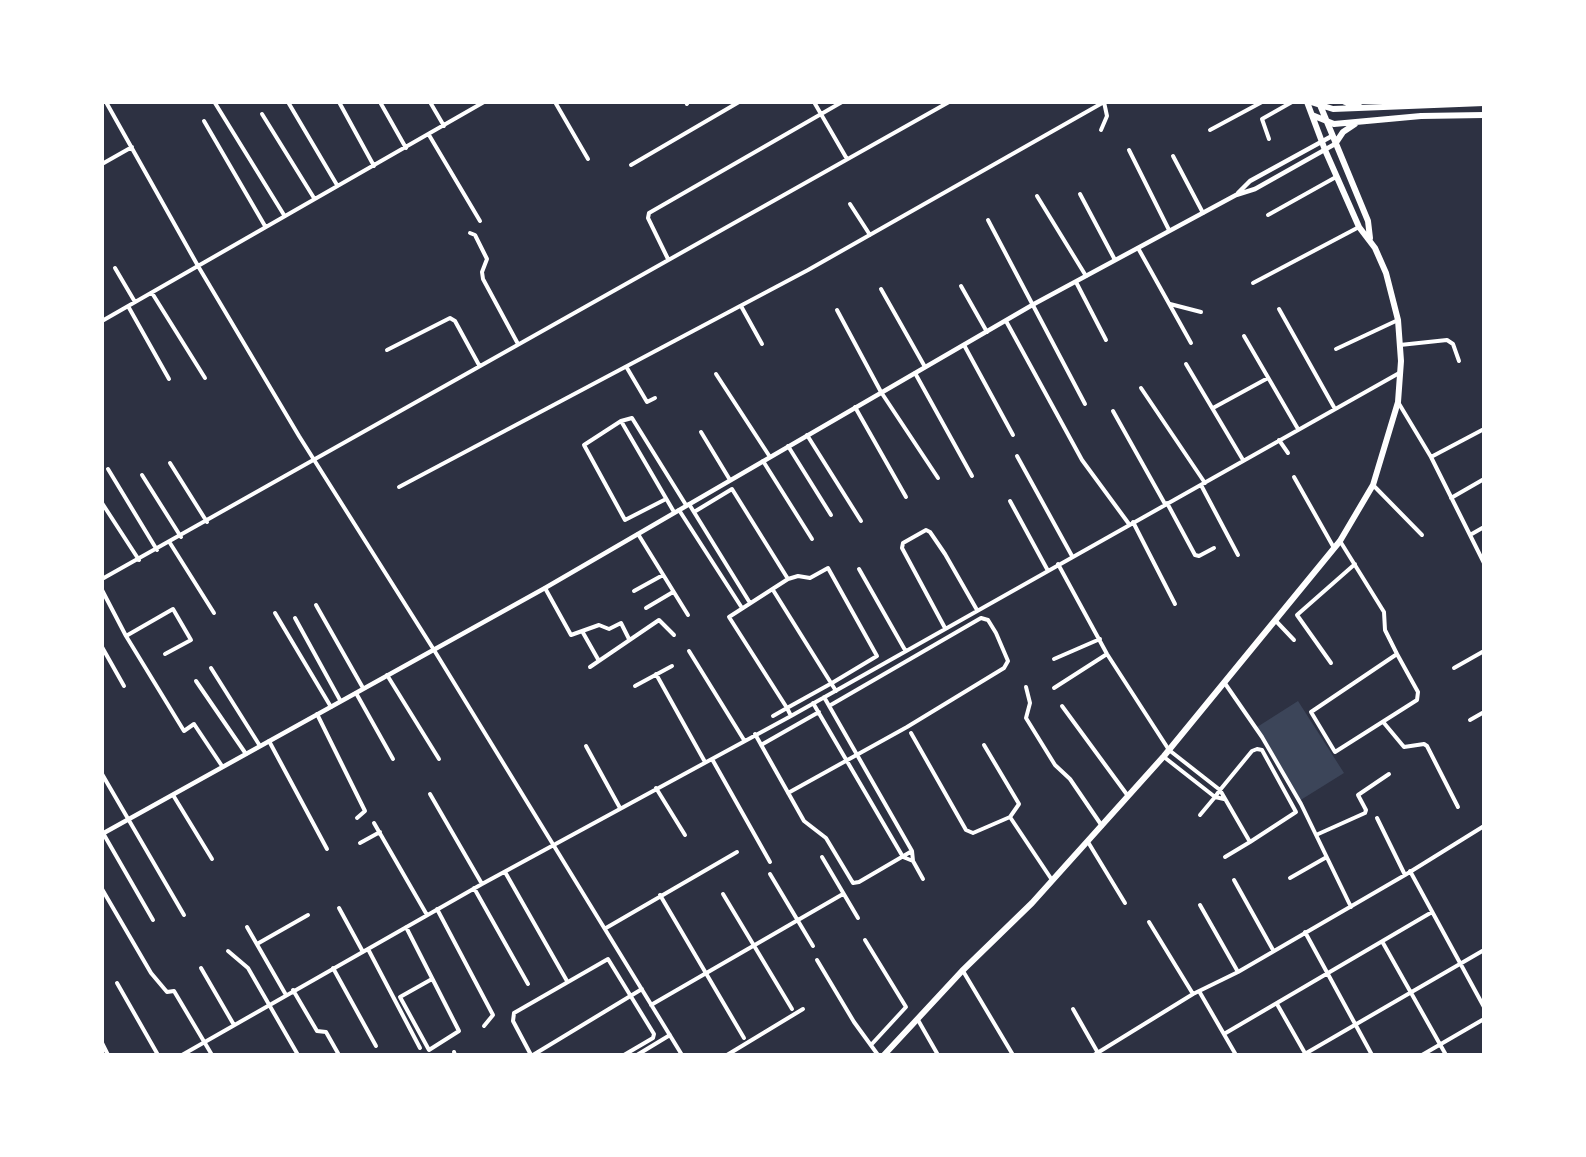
<!DOCTYPE html>
<style>
body{margin:0}
#map{position:relative;width:1586px;height:1157px;overflow:hidden;background:#2d3142;font-family:Figtree,sans-serif}
canvas{display:block}
.frame{position:absolute;inset:0;border:104px solid #fff;pointer-events:none}
</style>
<div id="map">
<canvas width="1586" height="1157"></canvas>
<div class="frame"></div>
</div>
<script>
const context = document.querySelector('canvas').getContext('2d');
context.lineJoin = 'round';
function paint(path, color) { context.fillStyle = color; context.fill(path, 'evenodd'); }
const toPath = rows => new Path2D(rows.map(r => 'M' + r).join(''));
function trace(path, color, width, dash) { context.strokeStyle = color; context.lineWidth = width; context.lineCap = dash ? 'butt' : 'round'; context.setLineDash(dash || []); context.stroke(path); }
paint(toPath([
 [1298,701,1344,773,1299,801,1265,738,1254,729]
]), '#3c4559');
trace(toPath([
 [106,102,198,266,299,436,434,650,682,1055],
 [288,102,337,185],
 [339,102,374,166],
 [380,102,406,148],
 [430,102,444,126],
 [555,102,588,159],
 [686,102,687,104],
 [814,102,847,159],
 [215,103,284,215],
 [262,114,314,198],
 [204,121,265,226],
 [1101,130,1107,116,1104,102],
 [1210,130,1262,102],
 [429,135,480,221],
 [1269,139,1262,119,1292,102],
 [1129,150,1169,230],
 [1173,156,1203,213],
 [102,164,132,147],
 [631,165,739,102],
 [1080,194,1115,260],
 [1037,196,1086,276],
 [850,204,870,235],
 [1268,215,1336,177],
 [988,220,1085,404],
 [470,233,475,235,487,259,482,272,483,279,518,344],
 [1138,248,1191,343],
 [668,259,648,218,649,213,842,102],
 [115,268,135,302],
 [1076,282,1106,340],
 [1253,283,1359,227],
 [961,286,987,332],
 [881,289,925,367],
 [152,293,205,378],
 [1170,304,1201,312],
 [128,306,169,379],
 [741,306,762,344],
 [1279,309,1335,409],
 [837,310,881,392,938,478],
 [102,321,484,102],
 [1006,321,1082,460,1129,524],
 [1244,336,1298,429],
 [964,345,1013,435],
 [1400,345,1447,340,1453,344,1459,361],
 [1336,349,1398,320],
 [387,350,450,318,455,321,479,365],
 [1186,364,1243,460],
 [627,368,647,402,655,398],
 [915,373,972,476],
 [716,374,770,457],
 [1141,388,1205,483],
 [1398,402,1431,457,1484,563],
 [855,407,906,497],
 [1213,408,1268,378],
 [1113,411,1165,504],
 [621,421,674,512],
 [701,432,730,480],
 [807,435,861,521],
 [1279,440,1288,453],
 [788,446,831,515],
 [1017,456,1072,556],
 [1431,457,1484,429],
 [763,461,812,539],
 [170,463,207,522],
 [108,469,157,550],
 [142,475,181,537],
 [1294,477,1334,548],
 [1201,485,1238,555],
 [1373,485,1422,535],
 [399,487,808,270,1104,102],
 [1451,498,1484,479],
 [666,499,625,520,584,445,621,421,632,418,686,505],
 [1010,501,1047,569],
 [102,503,139,560],
 [1167,503,1195,555,1199,556,1214,548],
 [689,504,750,603],
 [679,510,742,608],
 [694,512,732,489,788,579],
 [1133,522,1175,604],
 [638,534,688,615],
 [1470,535,1484,527],
 [1340,541,1384,612,1385,630,1397,654],
 [170,543,214,613],
 [1058,564,1107,654,1169,750,1220,790,1250,842,1296,812,1262,750,1257,749,1252,751,1220,790,1215,797,1200,815],
 [859,569,905,650],
 [102,579,949,102],
 [545,588,571,635,599,625,609,629,621,623,629,639],
 [102,590,126,636,184,731,194,724,222,766],
 [773,590,836,691],
 [634,591,663,575],
 [316,605,363,688],
 [646,608,673,592],
 [275,613,331,707],
 [295,618,340,700],
 [1275,620,1294,640],
 [945,628,902,548,903,543,926,530,930,532,945,554,977,610],
 [582,631,599,661],
 [126,636,173,609,191,640,165,654],
 [102,647,124,686],
 [689,651,744,740],
 [1397,654,1418,692,1417,700,1335,752,1311,712,1397,654],
 [1054,659,1100,639],
 [1331,663,1297,615,1355,564],
 [590,667,659,620,674,635],
 [211,668,260,746],
 [1454,668,1484,651],
 [656,674,705,762],
 [387,675,439,759],
 [196,681,246,754],
 [1224,682,1262,737,1301,804,1351,907],
 [635,686,672,666],
 [1026,687,1030,703,1026,718,1055,765,1070,779,1102,826],
 [1054,688,1107,654],
 [356,693,393,759],
 [824,697,912,851,913,861,923,879],
 [813,703,903,857,913,861],
 [1062,706,1128,796],
 [317,714,365,811,357,818],
 [773,716,787,708,832,683,877,656,828,568,810,578,798,576,788,579,729,617,787,708,791,716],
 [1470,720,1484,712],
 [1384,723,1404,747,1424,744,1427,746,1458,807],
 [911,733,966,830,973,833,1010,817,1052,880],
 [755,734,804,821,826,838,853,883,859,882,912,851],
 [269,741,327,849],
 [761,745,819,712],
 [984,745,1019,804,1010,817],
 [586,746,620,808],
 [1164,757,1215,797,1224,799],
 [712,759,770,862],
 [102,774,184,915],
 [656,788,685,835],
 [788,793,907,727,1004,668,1008,661,996,633,988,620,981,618,829,706],
 [430,794,482,884],
 [173,795,212,859],
 [1377,818,1405,875],
 [374,823,427,915],
 [103,833,153,920],
 [1316,835,1365,813,1366,810,1358,795,1389,774],
 [1088,842,1125,903],
 [360,843,380,832],
 [822,857,858,918],
 [1225,857,1250,842],
 [1410,871,1484,1007],
 [505,872,567,981],
 [770,874,813,946],
 [1290,878,1325,858],
 [1234,880,1273,950],
 [474,888,528,984],
 [102,889,151,973,167,992,174,991,212,1055],
 [723,894,792,1009],
 [660,895,744,1038],
 [1200,905,1238,972],
 [339,908,363,952],
 [437,909,493,1015,484,1026],
 [1149,922,1193,994],
 [247,927,286,995],
 [406,927,459,1031,429,1050,400,997,432,979],
 [606,928,737,852],
 [1305,932,1372,1055],
 [865,940,906,1007,871,1045],
 [1383,943,1446,1055],
 [257,944,308,915],
 [368,949,420,1048],
 [228,951,248,968,298,1055],
 [817,960,854,1022,878,1055],
 [201,968,234,1025],
 [333,968,376,1046],
 [963,971,1013,1055],
 [117,983,158,1055],
 [293,990,317,1031,326,1032,339,1055],
 [1199,991,1236,1055],
 [1277,1004,1306,1055],
 [651,1005,843,894],
 [1073,1009,1098,1053],
 [918,1020,938,1055],
 [1224,1034,1432,912],
 [102,1043,108,1055],
 [454,1052,455,1055],
 [182,1055,482,884,791,716,1401,372],
 [531,1055,513,1021,514,1013,608,959,654,1034,653,1038,624,1055],
 [533,1055,642,989],
 [637,1055,670,1035],
 [727,1055,803,1009],
 [1094,1055,1193,994,1238,972,1405,875,1484,826],
 [1303,1055,1484,950],
 [1422,1055,1484,1019]
]), '#fff', 4);
trace(toPath([
 [1238,193,1250,181,1332,136],
 [102,834,545,588,1034,304,1236,195,1255,189,1335,144]
]), '#fff', 4.5);
trace(toPath([
 [1311,102,1333,109,1484,103],
 [1345,102,1360,107],
 [1320,105,1368,221,1370,238],
 [1312,115,1334,124,1421,116,1484,115],
 [1335,144,1343,132,1355,124],
 [884,1055,962,971,1032,903,1164,756,1340,541,1373,485,1398,402,1401,361,1398,320,1386,273,1375,248,1359,227,1325,150,1307,102]
]), '#fff', 6);
</script>
